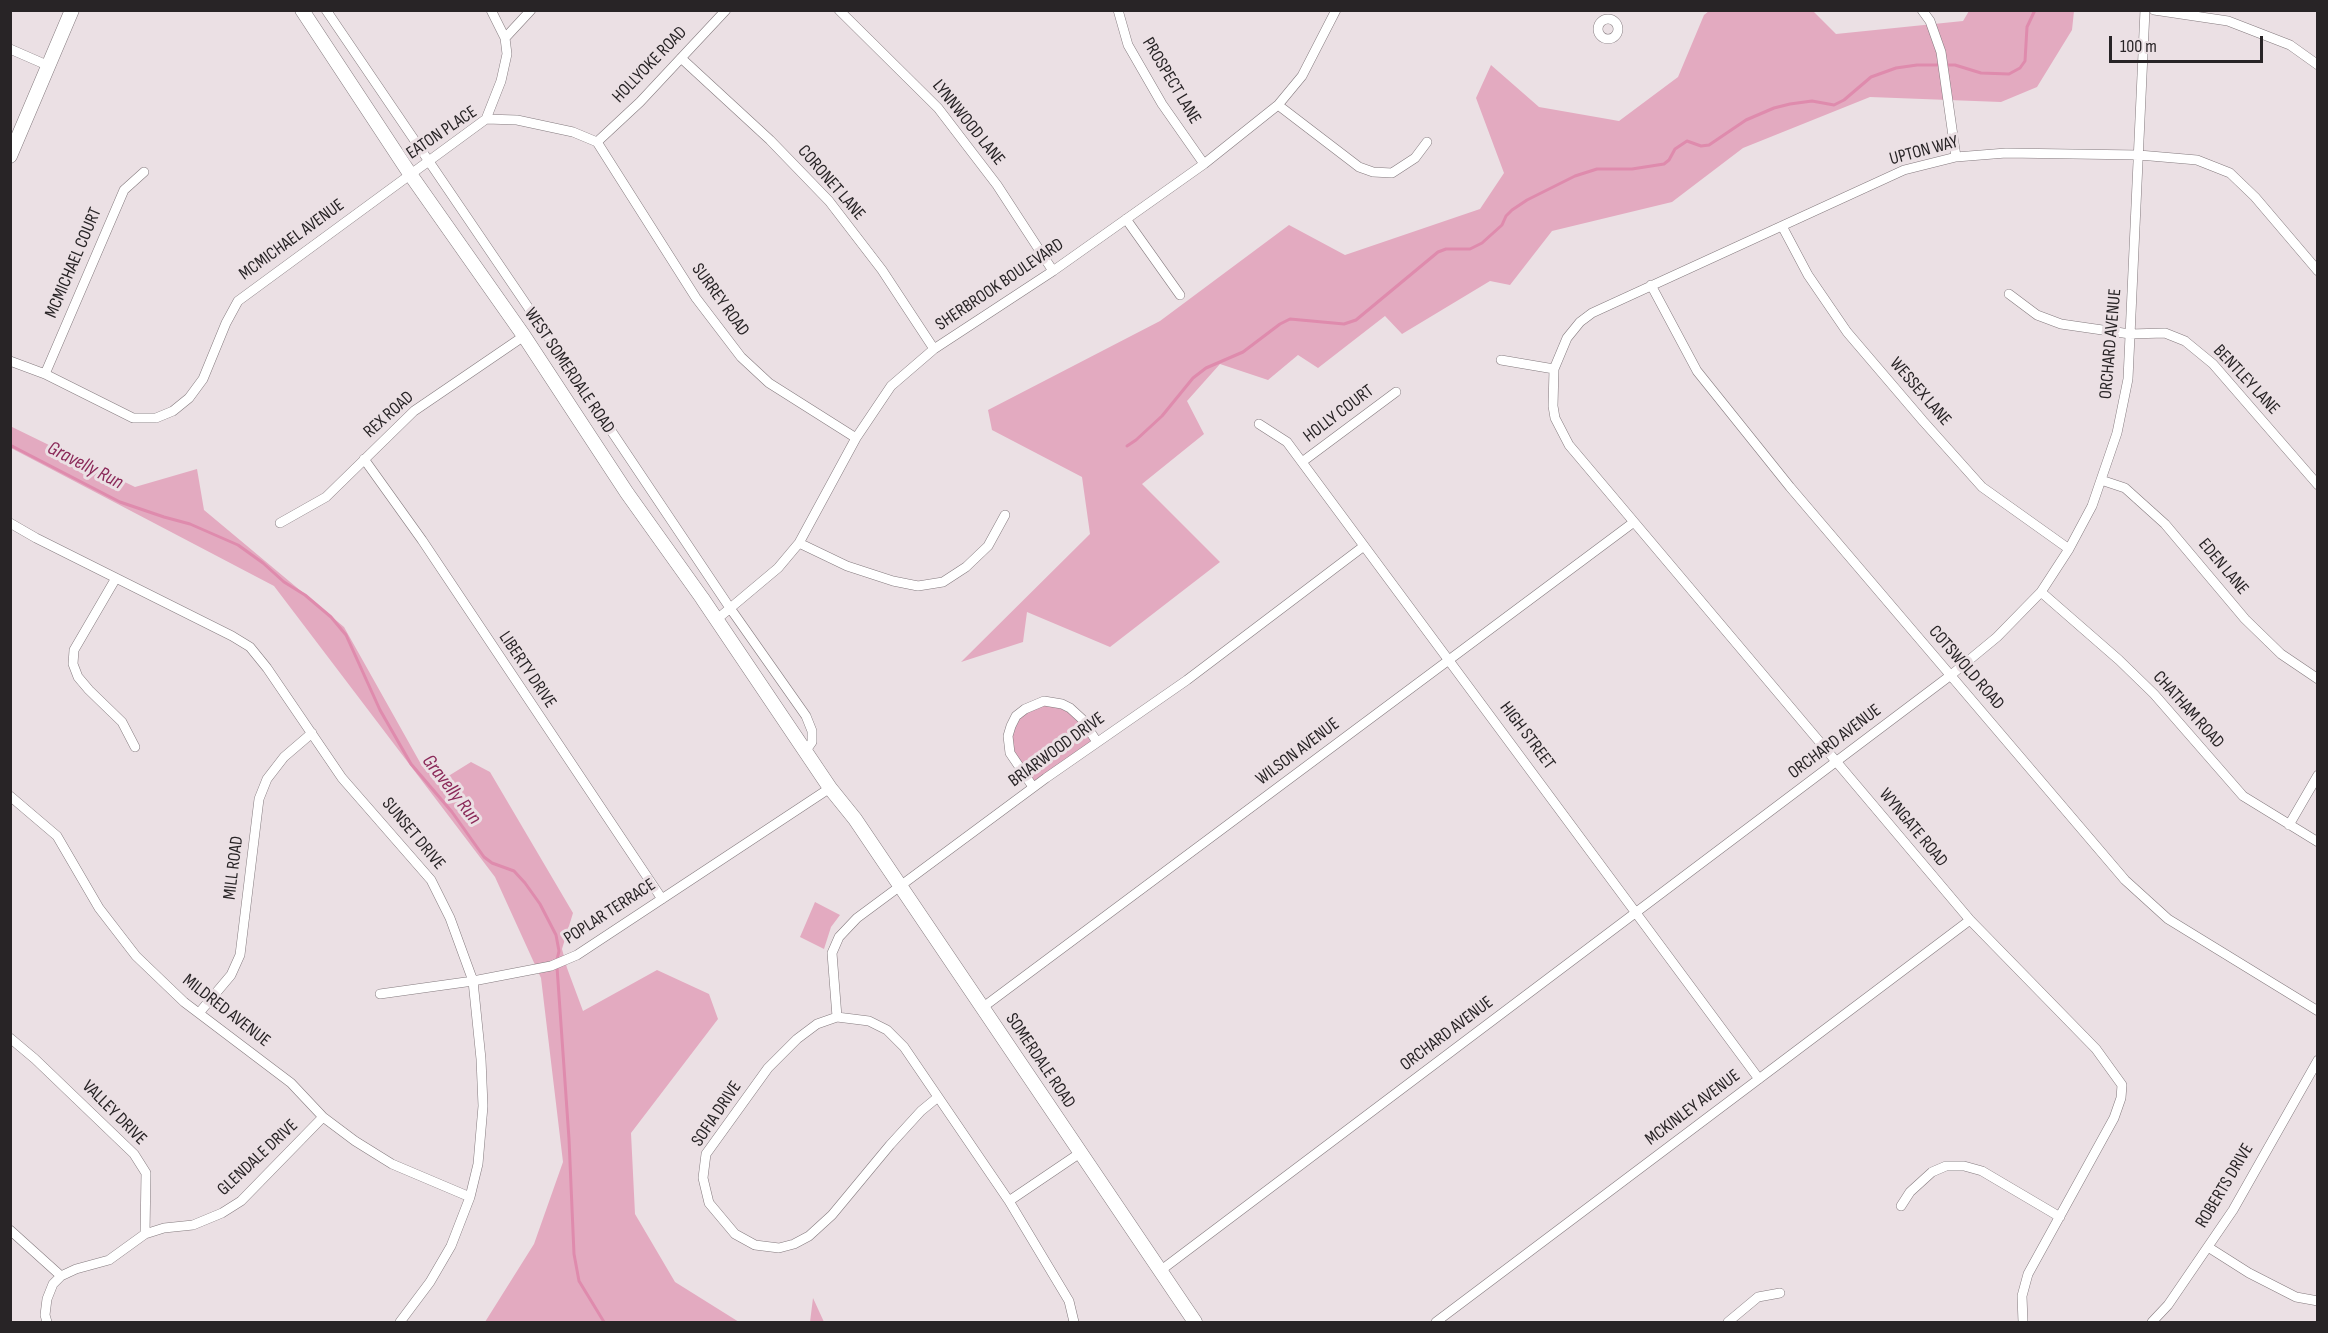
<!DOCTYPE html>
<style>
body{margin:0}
#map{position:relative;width:2328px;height:1333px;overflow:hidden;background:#ebe0e4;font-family:"Sofia Sans Condensed",sans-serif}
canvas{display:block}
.frame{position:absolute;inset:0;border:12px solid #282426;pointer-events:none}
.scale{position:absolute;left:2109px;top:36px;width:154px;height:27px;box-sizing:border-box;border:3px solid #282426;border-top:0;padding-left:8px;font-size:18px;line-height:21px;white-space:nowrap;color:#282426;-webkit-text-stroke:4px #ebe0e4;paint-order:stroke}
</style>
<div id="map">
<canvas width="2328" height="1333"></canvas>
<div class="frame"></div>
<div class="scale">100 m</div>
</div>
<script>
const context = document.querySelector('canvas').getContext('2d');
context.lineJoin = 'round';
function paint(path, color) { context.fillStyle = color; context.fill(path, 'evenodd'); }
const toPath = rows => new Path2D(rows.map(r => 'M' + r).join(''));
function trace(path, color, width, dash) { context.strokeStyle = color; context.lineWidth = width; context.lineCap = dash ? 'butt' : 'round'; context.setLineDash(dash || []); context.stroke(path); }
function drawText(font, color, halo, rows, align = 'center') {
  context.font = font + ' "Sofia Sans Condensed",sans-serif'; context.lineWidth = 6; context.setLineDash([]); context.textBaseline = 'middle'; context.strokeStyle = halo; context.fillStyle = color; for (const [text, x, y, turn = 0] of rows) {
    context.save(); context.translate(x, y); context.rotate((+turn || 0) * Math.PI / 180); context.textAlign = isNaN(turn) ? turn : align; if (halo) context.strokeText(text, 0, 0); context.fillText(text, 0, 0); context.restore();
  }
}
paint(toPath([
 [1709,11,1813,11,1836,34,1963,21,1969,11,2074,11,2072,30,2037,87,2001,102,1870,97,1743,148,1672,202,1552,231,1510,285,1490,281,1402,334,1385,316,1318,368,1298,355,1268,380,1220,364,1187,401,1204,434,1142,484,1220,562,1110,647,1027,612,1023,642,961,662,1090,534,1082,477,992,430,988,410,1160,321,1289,225,1345,255,1480,209,1504,173,1476,98,1491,65,1539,107,1619,121,1678,77,1704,15],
 [10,426,135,487,197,469,204,510,344,627,422,766,442,780,471,762,490,772,573,913,562,949,567,968,583,1011,657,970,709,994,718,1019,631,1133,635,1214,675,1282,739,1322,485,1322,534,1244,563,1162,541,978,495,877,274,586,11,448],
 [1036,703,1062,704,1097,742,1033,787,1015,762,1011,726],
 [815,902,840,915,831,927,824,949,800,937],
 [813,1298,824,1322,810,1322]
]), '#e3aac0');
trace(toPath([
 [10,445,120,502,164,517,190,524,238,545,263,563,284,582,305,595,331,617,346,635,380,710,411,764,452,812,484,857,492,863,514,871,525,883,540,904,556,935,559,951,557,960],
 [1127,446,1136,440,1162,416,1193,378,1206,368,1243,352,1280,324,1290,319,1344,324,1356,320,1438,252,1446,249,1470,249,1482,243,1502,225,1506,216,1512,210,1527,200,1575,176,1597,169,1632,169,1664,164,1669,160,1675,149,1687,141,1701,146,1709,145,1746,120,1774,108,1790,104,1812,101,1834,105,1844,100,1871,77,1896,68,1917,65,1955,65,1981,73,2009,74,2020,68,2025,61,2027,27,2035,10],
 [557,967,569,1139,574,1254,579,1281,604,1322]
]), '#df8bad', 3);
const street = toPath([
 [326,10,547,335,730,608,806,716,812,731,812,742,805,752],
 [839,10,938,108,997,185,1053,271],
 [1118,10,1128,45,1162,104,1204,164],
 [1922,10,1930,21,1941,52,1956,157],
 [2154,10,2228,21,2290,45,2318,65],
 '1598 29a10 10 0 1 1 20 0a10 10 0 1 1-20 0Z',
 [505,38,531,10],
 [10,49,49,66],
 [681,58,770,140,829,201,882,270,934,349],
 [1278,105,1359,167,1373,172,1392,173,1415,158,1427,142],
 [486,119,501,81,507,54,505,38,491,10],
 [597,142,696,298,741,357,769,383,856,438],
 [597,142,640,102,726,10],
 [1126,219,1180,295],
 [1782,226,1808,275,1847,332,1923,421,1982,487,2069,549],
 [1651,285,1697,371,1790,487,2125,880,2168,919,2318,1011],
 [2009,294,2037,315,2061,324,2130,334,2165,333,2185,341,2213,364,2318,485],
 [1501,360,1554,369],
 [10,361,45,374,133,418,156,418,173,411,189,398,203,379,226,323,238,301,486,119,517,120,573,132,597,142],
 [45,374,124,190,144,172],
 [1259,424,1287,442,1759,1079],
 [364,459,422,540,662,899],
 [1302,462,1396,392],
 [2101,480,2125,488,2165,524,2245,619,2281,654,2318,679],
 [10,523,36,538,232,636,250,647,267,668,342,778,431,880,450,918,473,981,481,1059,483,1106,478,1164,470,1197,451,1246,430,1282,400,1322],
 [280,523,326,497,414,411,524,336],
 [799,543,847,566,893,581,918,586,943,582,966,567,988,546,1005,515],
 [116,578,74,650,73,664,78,677,89,690,122,722,135,747],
 [2041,592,2119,660,2154,694,2243,796,2318,842],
 [716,620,778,568,799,543,856,438,891,386,934,349,1053,271,1204,164,1278,105,1302,76,1336,10],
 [1033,787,1010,753,1008,736,1011,726,1016,716,1025,709,1044,701,1062,704,1070,708,1082,719,1097,742],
 [10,796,57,836,99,908,136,956,184,1002,291,1083,323,1117,355,1141,392,1164,470,1197],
 [2289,825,2318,775],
 [380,994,473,981,551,966,577,955,830,788],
 [982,1008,1634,522],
 [199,1013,231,975,240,955,259,799,267,779,284,757,312,733],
 [837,1017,832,953,839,937,857,918,1046,778,1187,680,1364,546],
 [10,1038,35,1059,134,1154,146,1173,145,1234],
 [938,1097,921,1111,890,1145,832,1215,809,1236,794,1244,779,1248,755,1245,735,1234,709,1203,703,1178,706,1154,768,1068,797,1039,817,1024,837,1017,869,1021,887,1030,904,1047,1009,1201,1069,1301,1074,1322],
 [1009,1201,1080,1153],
 [1901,1206,1910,1192,1932,1172,1946,1166,1964,1166,1982,1171,2060,1217],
 [10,1230,61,1276],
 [2208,1247,2249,1273,2296,1297,2318,1301],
 [1160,1271,1951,675,1997,637,2041,592,2069,549,2092,506,2117,433,2128,379,2145,10],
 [47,1322,45,1315,47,1299,53,1284,61,1276,76,1269,109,1260,145,1234,164,1228,193,1225,222,1213,241,1201,323,1117],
 [1436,1322,1970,920],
 [1728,1322,1758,1297,1780,1293],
 [2023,1322,2022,1296,2028,1274,2114,1118,2121,1098,2122,1085,2096,1049,1970,920,1569,445,1555,418,1553,406,1554,369,1567,338,1580,322,1592,313,1904,170,1956,157,2006,153,2139,155,2197,160,2230,173,2255,197,2318,271],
 [2152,1322,2168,1305,2233,1210,2318,1060]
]);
const secondary = toPath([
 [302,10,410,174,524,336,627,493,702,598,830,788,855,819,1195,1322],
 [10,156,72,10]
]);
trace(street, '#847a7e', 10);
trace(secondary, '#847a7e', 15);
trace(street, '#fff', 9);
trace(secondary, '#fff', 14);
drawText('18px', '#282426', '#ebe0e4', [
 ["HOLLYOKE ROAD",650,65,-46],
 ["PROSPECT LANE",1171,81,59],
 ["LYNNWOOD LANE",968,123,51],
 ["EATON PLACE",442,133,-34],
 ["UPTON WAY",1924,151,-15],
 ["CORONET LANE",831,183,49],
 ["MCMICHAEL AVENUE",292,240,-36],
 ["MCMICHAEL COURT",74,263,-67],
 ["SHERBROOK BOULEVARD",1000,285,-34],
 ["SURREY ROAD",720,300,54],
 ["ORCHARD AVENUE",2111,344,-85],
 ["WEST SOMERDALE ROAD",569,371,56],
 ["BENTLEY LANE",2246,380,47],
 ["WESSEX LANE",1920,392,49],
 ["HOLLY COURT",1339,414,-37],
 ["REX ROAD",389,415,-42],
 ["EDEN LANE",2223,567,50],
 ["COTSWOLD ROAD",1966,668,49],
 ["LIBERTY DRIVE",527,670,56],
 ["CHATHAM ROAD",2188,710,48],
 ["HIGH STREET",1527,736,53],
 ["ORCHARD AVENUE",1835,742,-37],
 ["BRIARWOOD DRIVE",1057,750,-36],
 ["WILSON AVENUE",1298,752,-37],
 ["WYNGATE ROAD",1913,828,50],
 ["SUNSET DRIVE",413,834,50],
 ["MILL ROAD",234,868,-83],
 ["POPLAR TERRACE",610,912,-33],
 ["MILDRED AVENUE",226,1011,38],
 ["ORCHARD AVENUE",1447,1034,-37],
 ["SOMERDALE ROAD",1040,1061,56],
 ["MCKINLEY AVENUE",1693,1108,-37],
 ["VALLEY DRIVE",114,1113,45],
 ["SOFIA DRIVE",717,1114,-56],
 ["GLENDALE DRIVE",258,1158,-43],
 ["ROBERTS DRIVE",2225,1186,-59]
]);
drawText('italic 20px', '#8b2959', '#ebe0e4', [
 ["Gravelly Run",85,466,27],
 ["Gravelly Run",451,790,52]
]);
</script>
